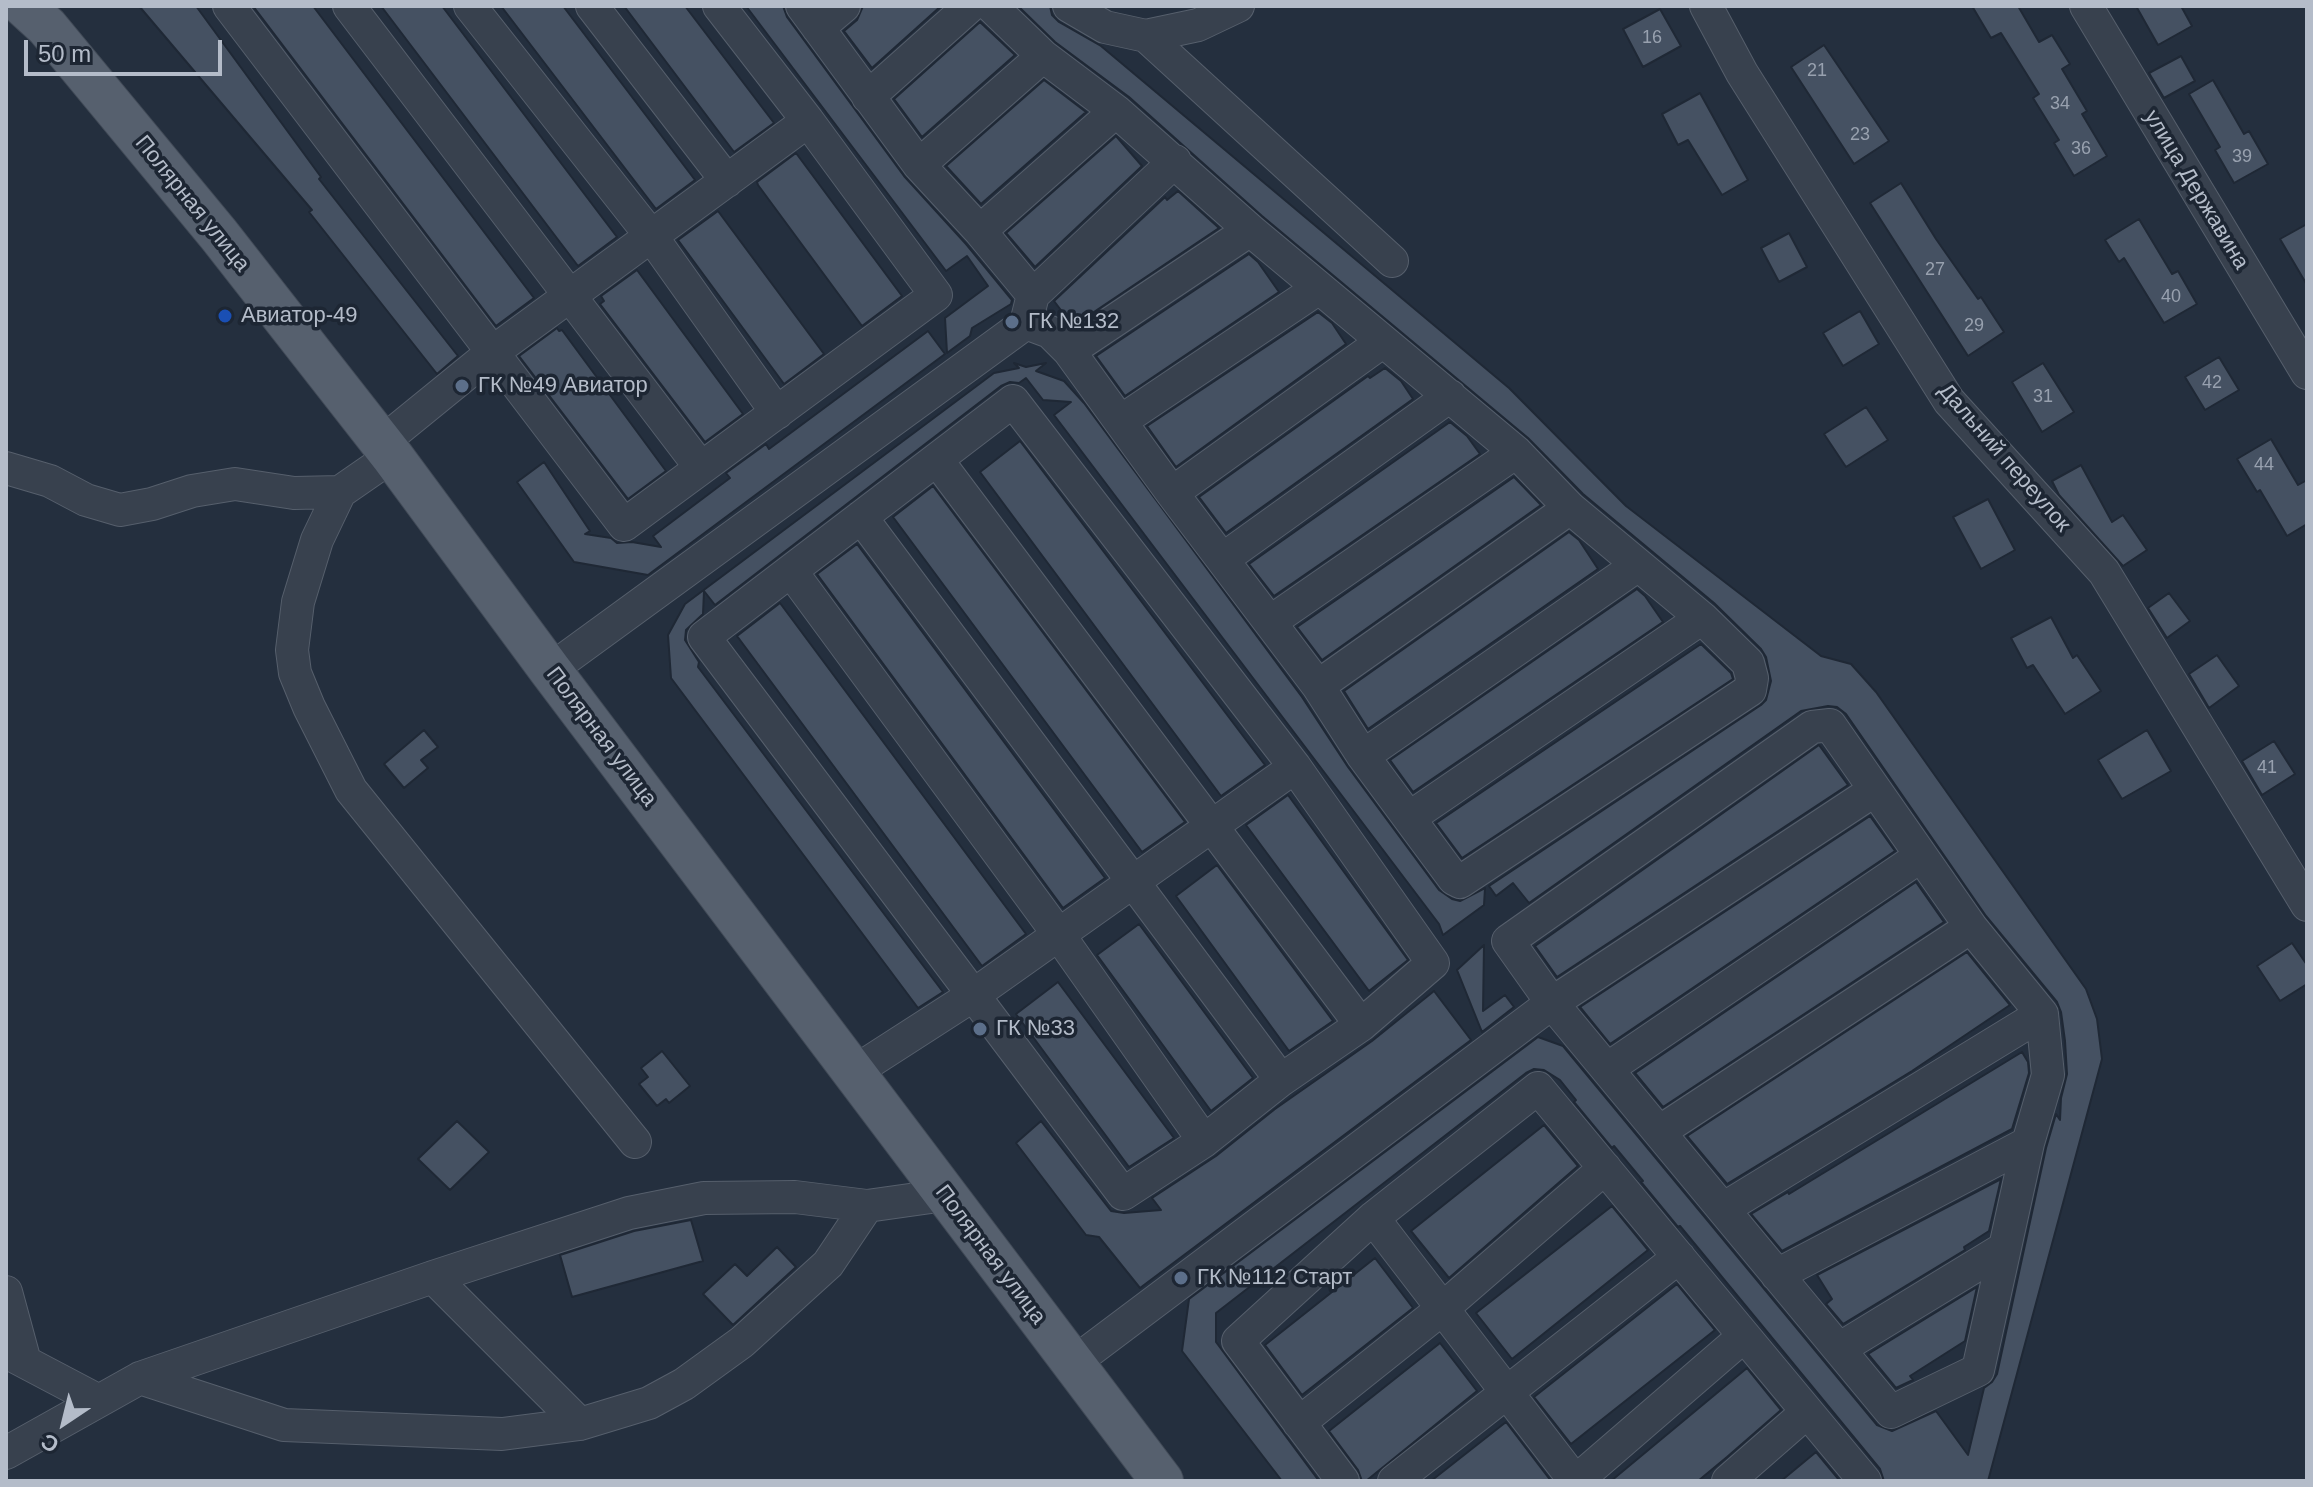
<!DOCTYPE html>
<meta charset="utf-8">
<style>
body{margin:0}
#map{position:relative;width:2313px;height:1487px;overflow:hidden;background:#242f3e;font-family:Helvetica,sans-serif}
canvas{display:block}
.frame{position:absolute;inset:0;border:8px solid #b4bcc9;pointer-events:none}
.north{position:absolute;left:24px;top:1383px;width:80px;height:80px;-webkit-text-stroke:6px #1d2633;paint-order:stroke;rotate:215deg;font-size:22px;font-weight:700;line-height:32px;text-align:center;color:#b4bcc9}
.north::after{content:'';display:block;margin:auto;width:28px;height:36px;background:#b4bcc9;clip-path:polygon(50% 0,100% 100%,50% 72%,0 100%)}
.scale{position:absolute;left:24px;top:40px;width:198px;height:36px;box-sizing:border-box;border:4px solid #b4bcc9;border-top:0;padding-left:10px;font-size:24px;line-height:28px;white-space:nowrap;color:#b4bcc9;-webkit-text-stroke:6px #1d2633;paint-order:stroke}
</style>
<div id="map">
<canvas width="2313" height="1487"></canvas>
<div class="frame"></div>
<div class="north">С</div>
<div class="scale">50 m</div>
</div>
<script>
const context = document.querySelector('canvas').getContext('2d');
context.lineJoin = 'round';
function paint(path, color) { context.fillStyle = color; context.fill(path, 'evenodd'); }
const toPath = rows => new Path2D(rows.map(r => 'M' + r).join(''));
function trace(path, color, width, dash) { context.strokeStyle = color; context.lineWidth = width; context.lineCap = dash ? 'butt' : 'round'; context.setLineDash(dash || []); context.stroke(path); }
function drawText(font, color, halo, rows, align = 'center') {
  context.font = font + ' Helvetica,sans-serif'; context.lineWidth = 7; context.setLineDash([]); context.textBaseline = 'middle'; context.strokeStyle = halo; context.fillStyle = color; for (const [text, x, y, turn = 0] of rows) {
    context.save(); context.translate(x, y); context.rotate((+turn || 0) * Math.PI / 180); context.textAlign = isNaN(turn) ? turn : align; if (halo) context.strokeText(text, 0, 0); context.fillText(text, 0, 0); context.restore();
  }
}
const building = toPath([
 [139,6,196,6,321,177,319,179,458,356,437,374,309,212,312,210,139,6],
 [253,6,313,6,534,298,496,326,253,6],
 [381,6,442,6,617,237,578,266,381,6],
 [501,6,563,6,695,180,656,209,501,6],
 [624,6,685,6,774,123,734,152,624,6],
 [746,6,783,6,787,17,904,176,966,244,1012,300,1011,304,972,328,970,336,947,353,945,318,988,286,967,256,946,271,746,6],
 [863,6,941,6,872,68,844,31,857,20,863,6],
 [1018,6,1050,6,1052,15,1059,22,1101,46,1509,388,1626,506,1821,656,1851,664,1876,692,2086,989,2097,1019,2102,1059,1988,1481,1884,1481,1880,1469,1680,1226,1678,1227,1641,1182,1643,1181,1614,1146,1612,1148,1574,1102,1576,1100,1560,1080,1544,1070,1534,1069,1526,1073,1216,1313,1216,1342,1319,1481,1282,1481,1182,1351,1189,1299,1538,1037,1563,1046,1877,1425,1892,1431,1936,1411,1968,1455,1984,1388,1992,1382,1997,1374,2046,1148,2056,1114,2060,1120,2061,1098,2067,1074,2065,1041,2061,1012,2057,1002,1986,916,1846,714,1837,707,1828,706,1801,711,1529,903,1513,883,1496,896,1489,886,1761,705,1766,700,1771,681,1766,657,1761,649,1714,603,1583,494,1528,438,1262,216,1129,97,1055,42,1018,6],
 [1972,6,2018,6,2039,42,2052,35,2070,64,2062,69,2087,111,2082,114,2107,156,2074,176,2054,143,2059,140,2033,98,2039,94,2001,33,1991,38,1972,6],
 [2136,6,2181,6,2192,26,2158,45,2136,6],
 [1660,9,1681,46,1643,67,1623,29,1660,9],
 [980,22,1015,55,922,137,894,99,980,22],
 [1824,45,1889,141,1854,164,1791,67,1824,45],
 [2181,56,2195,81,2164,98,2149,73,2181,56],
 [1044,80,1086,112,981,204,946,166,1044,80],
 [2213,80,2244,134,2249,131,2268,164,2234,183,2215,150,2220,147,2189,94,2213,80],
 [1700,93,1748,180,1722,195,1688,140,1678,145,1662,114,1700,93],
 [1116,136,1142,166,1035,267,1006,233,1116,136],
 [796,153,902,296,862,326,758,185,757,182,796,153],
 [1901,183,1936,239,1978,299,1981,297,2004,332,1968,356,1870,203,1901,183],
 [1178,191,1219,228,1073,326,1054,301,1165,197,1167,200,1178,191],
 [718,211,824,354,784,384,678,240,718,211],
 [2139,219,2172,274,2178,271,2197,304,2164,323,2124,258,2119,262,2105,240,2139,219],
 [2307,224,2307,285,2280,239,2307,224],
 [1789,233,1807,267,1779,282,1761,248,1789,233],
 [1249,254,1258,262,1279,292,1125,396,1096,356,1249,254],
 [637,270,743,414,705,442,600,304,604,301,601,296,637,270],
 [1860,311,1879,344,1843,366,1823,333,1860,311],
 [1318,312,1332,323,1346,344,1176,467,1147,426,1318,312],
 [557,328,559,331,562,330,666,471,628,499,519,356,557,328],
 [928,331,945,354,648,575,574,562,517,482,544,462,590,531,585,534,611,538,617,543,632,542,661,547,653,536,730,478,726,473,766,444,769,449,928,331],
 [2219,357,2239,390,2205,410,2185,377,2219,357],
 [1014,363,1026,367,1046,363,1036,371,1064,381,1084,403,1302,697,1348,767,1439,890,1452,899,1460,901,1485,888,1484,905,1443,935,1439,924,1054,415,1071,402,1043,400,1026,378,1019,383,1010,382,1001,386,715,605,704,591,703,614,686,630,685,640,699,662,698,667,943,992,918,1008,671,678,668,635,685,604,994,373,1019,368,1014,363],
 [2043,363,2074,412,2042,432,2012,382,2043,363],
 [1385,368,1401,381,1413,399,1226,533,1199,497,1368,376,1370,378,1385,368],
 [1866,407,1888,440,1846,467,1824,434,1866,407],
 [1450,422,1467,436,1480,454,1274,596,1249,564,1450,422],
 [2271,439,2298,485,2307,480,2307,524,2287,536,2260,490,2257,492,2237,459,2271,439],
 [1020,441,1265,765,1221,796,980,472,1020,441],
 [2081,465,2112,522,2123,515,2147,550,2123,566,2059,495,2052,481,2081,465],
 [1514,477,1541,505,1322,660,1297,627,1514,477],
 [933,486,1185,822,1142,852,893,517,933,486],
 [1988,499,2015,550,1981,569,1953,517,1988,499],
 [1569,532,1579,540,1598,569,1368,729,1344,691,1569,532],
 [857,544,1105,878,1063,908,817,574,857,544],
 [1637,589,1645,596,1663,622,1413,792,1390,760,1637,589],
 [2169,593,2190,621,2167,638,2148,608,2169,593],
 [780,603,1026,934,982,966,737,636,780,603],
 [2051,617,2073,658,2077,655,2101,691,2065,714,2033,665,2027,668,2011,638,2051,617],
 [1701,644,1731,673,1733,679,1462,858,1436,823,1701,644],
 [2217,655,2239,686,2209,708,2189,674,2217,655],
 [424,730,438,747,421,760,428,768,404,788,384,764,424,730],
 [2147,730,2171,771,2122,799,2098,760,2147,730],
 [2274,741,2295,774,2262,795,2242,761,2274,741],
 [1819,745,1848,785,1557,977,1535,946,1819,745],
 [1288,795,1408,960,1369,991,1246,825,1288,795],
 [1870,816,1895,851,1610,1044,1580,1007,1870,816],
 [1217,865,1333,1021,1289,1051,1176,896,1217,865],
 [1916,882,1944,922,1663,1107,1635,1073,1916,882],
 [1139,924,1253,1078,1211,1111,1097,955,1139,924],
 [2292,943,2307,965,2307,984,2280,1001,2257,966,2292,943],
 [1484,945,1483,1011,1505,995,1514,1007,1482,1032,1457,970,1484,945],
 [1967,952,2010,1005,1912,1071,1727,1184,1687,1136,1967,952],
 [1058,982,1174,1138,1129,1167,1016,1014,1058,982],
 [1434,991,1471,1040,1140,1288,1099,1237,1086,1235,1016,1143,1041,1121,1111,1211,1124,1213,1161,1210,1152,1198,1216,1156,1275,1109,1372,1041,1434,991],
 [662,1051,690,1086,669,1103,666,1099,657,1106,639,1084,648,1077,641,1068,662,1051],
 [2022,1052,2028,1062,2029,1073,2012,1129,1782,1251,1751,1214,1788,1192,1789,1194,2022,1052],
 [457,1121,489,1152,450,1190,418,1159,457,1121],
 [1544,1125,1578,1166,1449,1278,1411,1231,1544,1125],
 [2001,1179,1989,1231,1964,1247,1965,1250,1843,1324,1826,1304,1832,1299,1817,1275,2001,1179],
 [1612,1206,1648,1250,1512,1359,1476,1313,1612,1206],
 [691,1220,703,1261,572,1297,560,1255,634,1231,691,1220],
 [777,1247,796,1267,733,1325,703,1294,735,1264,747,1276,777,1247],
 [1375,1258,1413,1308,1302,1395,1265,1345,1375,1258],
 [1677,1284,1715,1330,1571,1444,1534,1397,1677,1284],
 [1977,1287,1965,1341,1910,1376,1913,1380,1896,1388,1868,1354,1977,1287],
 [1440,1343,1477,1391,1366,1481,1362,1481,1358,1470,1329,1431,1440,1343],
 [1747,1368,1781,1410,1727,1457,1698,1481,1611,1481,1747,1368],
 [1506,1422,1551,1481,1431,1481,1506,1422],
 [1816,1452,1840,1481,1781,1481,1816,1452]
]);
paint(building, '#455162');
trace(building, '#1f2835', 2);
const minor = toPath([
 [229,6,624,525,936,295,808,121,719,6],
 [349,6,701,468],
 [470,6,652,237,777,413],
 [592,6,727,181],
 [802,6,919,165,980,231,1033,295,1026,323],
 [1069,6,1105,27,1146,36,1198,25,1238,6],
 [1706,6,1742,73,1949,401,2104,572,2307,905],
 [2086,6,2307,373],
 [818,28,844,6],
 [1146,36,1392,261],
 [868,97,970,6],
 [919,165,1043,56],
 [980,231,1116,111],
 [1033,295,1175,161],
 [1069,351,1250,230],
 [1013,401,1295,767,1433,963,1361,1025,1281,1080,1204,1141,1123,1194,704,637,1013,401],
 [1121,421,1319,288],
 [380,444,493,352,808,121],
 [937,460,1361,1025],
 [6,468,50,481,86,500,120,510,152,504,192,491,235,484,294,493,340,492,392,456],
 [340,492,317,540,298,602,292,650,295,673,309,707,351,790,635,1142],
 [1172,493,1382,342],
 [861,517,1281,1080],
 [1223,559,1450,396],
 [791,571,1059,935,1204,1141],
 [1270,622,1516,452],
 [550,670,1026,323,1050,332,1069,351,1172,493,1318,686,1363,756,1454,879,1460,882,1750,690,1752,678,1748,663,1702,618,1570,508,1516,452,1250,230,1116,111,1043,56,991,6],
 [1318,686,1570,508],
 [1830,725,1971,927,2042,1014,2048,1075,2028,1143,1978,1370,1891,1412,1552,1003,1508,941,1812,727,1830,725],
 [1363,756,1638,565],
 [1409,818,1702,618],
 [1607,1069,1921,856],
 [854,1072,972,996,1295,767],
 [1659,1132,1971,927],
 [1723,1209,2042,1014],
 [1373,1218,1575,1481],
 [1777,1275,2028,1143],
 [433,1277,580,1424],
 [6,1292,25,1362],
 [1839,1349,2003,1249],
 [6,1352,99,1401],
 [1072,1364,1552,1003,1875,790],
 [140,1378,284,1425,502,1434,580,1424,649,1403,684,1384,742,1342,828,1264,867,1206],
 [1299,1423,1442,1309,1605,1168],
 [6,1453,140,1378,433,1277,629,1213,704,1198,795,1197,867,1206,945,1195],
 [1343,1481,1238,1341,1373,1218,1538,1088,1865,1481],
 [1394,1481,1679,1257],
 [1576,1481,1744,1336],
 [1728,1481,1807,1412]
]);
const major = toPath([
 [24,6,47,27,219,235,392,456,550,670,1162,1481]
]);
trace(minor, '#565f6c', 34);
trace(major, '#414a57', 44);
trace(minor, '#38414e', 32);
trace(major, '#56606e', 42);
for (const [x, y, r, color] of [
 [225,316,8,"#1a4fb4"],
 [1012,322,8,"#5c6f8a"],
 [462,386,8,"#5c6f8a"],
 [980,1029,8,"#5c6f8a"],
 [1181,1278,8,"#5c6f8a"]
]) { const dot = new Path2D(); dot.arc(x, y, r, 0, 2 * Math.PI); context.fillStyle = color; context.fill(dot); trace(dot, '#1d2633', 3); }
drawText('18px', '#98a1af', null, [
 ["16",1652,38],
 ["21",1817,71],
 ["34",2060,104],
 ["23",1860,135],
 ["36",2081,149],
 ["39",2242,157],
 ["27",1935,270],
 ["40",2171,297],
 ["29",1974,326],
 ["42",2212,383],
 ["31",2043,397],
 ["44",2264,465],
 ["41",2267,768]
]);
drawText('22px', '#b4bcc9', '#1d2633', [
 ["улица Державина",2196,190,59],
 ["Полярная улица",192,204,51],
 ["Дальний переулок",2004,458,49],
 ["Полярная улица",601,737,53],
 ["Полярная улица",990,1255,53]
]);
drawText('22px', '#b4bcc9', '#1d2633', [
 ["Авиатор-49",241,316],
 ["ГК №132",1028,322],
 ["ГК №49 Авиатор",478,386],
 ["ГК №33",996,1029],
 ["ГК №112 Старт",1197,1278]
], 'left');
</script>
